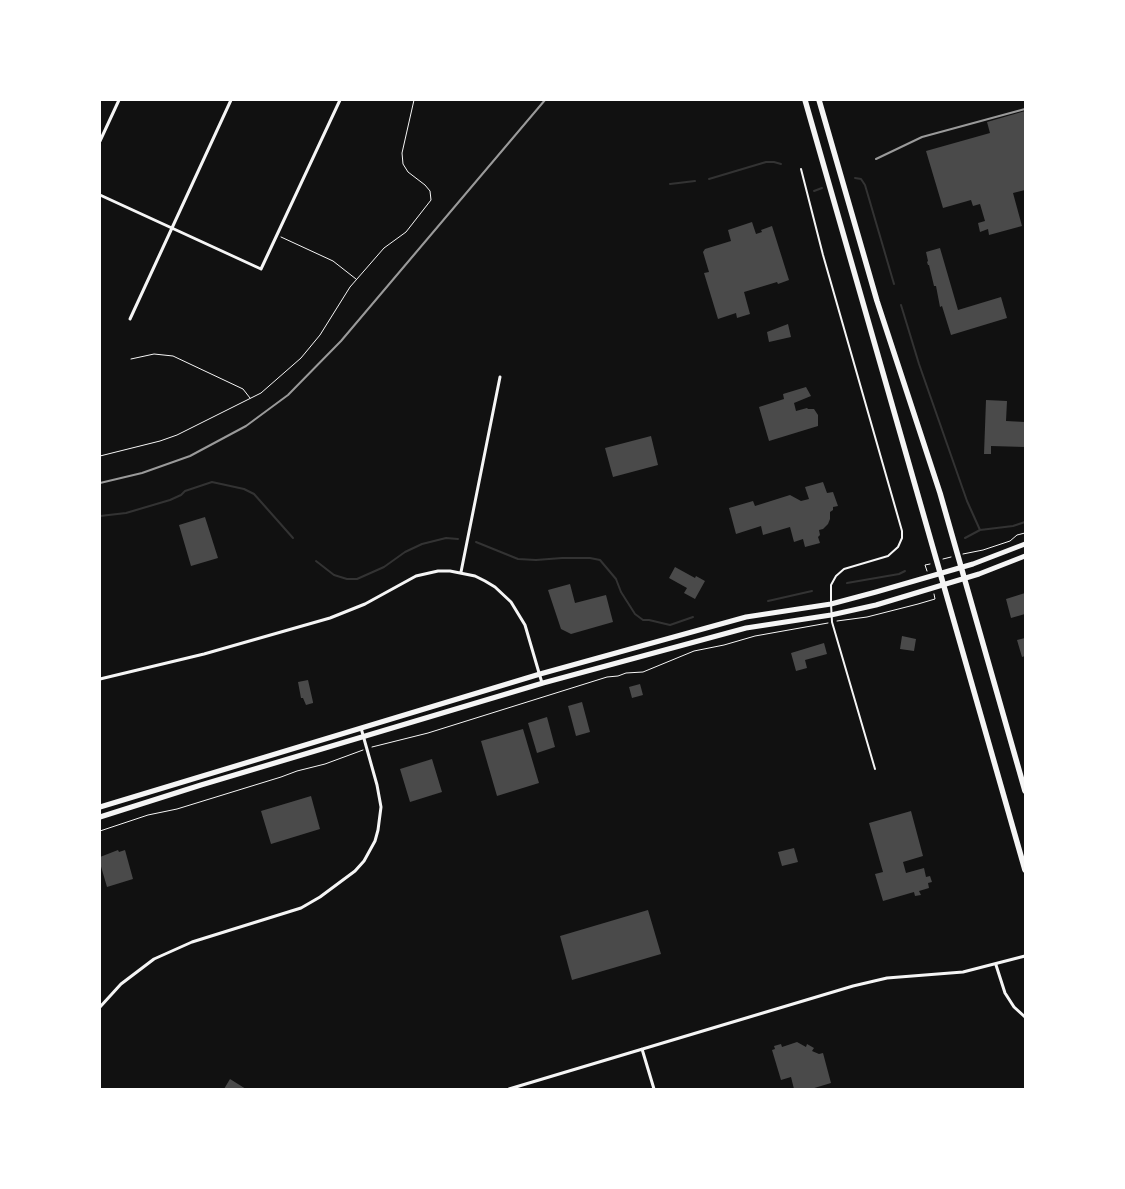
<!DOCTYPE html>
<style>
body{margin:0}
#map{position:relative;width:1125px;height:1189px;overflow:hidden;background:#111;font-family:Montserrat,sans-serif}
canvas{display:block}
.frame{position:absolute;inset:0;border:101px solid #fff;pointer-events:none}
</style>
<div id="map">
<canvas width="1125" height="1189"></canvas>
<div class="frame"></div>
</div>
<script>
const context = document.querySelector('canvas').getContext('2d');
context.lineJoin = 'round';
const toPath = rows => new Path2D(rows.map(r => 'M' + r).join(''));
function trace(path, color, width, dash) { context.strokeStyle = color; context.lineWidth = width; context.lineCap = dash ? 'butt' : 'round'; context.setLineDash(dash || []); context.stroke(path); }
function paint(path, color) { context.fillStyle = color; context.fill(path, 'evenodd'); }
trace(toPath([
 [855,178,861,179,865,185,894,284],
 [709,179,766,162,774,162,781,164],
 [670,184,695,181],
 [814,191,822,188],
 [901,305,919,364,967,501,980,530],
 [100,516,126,513,170,500,181,495,185,491,212,482,244,489,254,494,293,538],
 [965,538,980,530,1013,526,1025,522],
 [476,542,518,559,536,560,562,558,590,558,600,560,616,579,621,592,635,614,643,620,649,620,670,625,693,617],
 [316,561,334,575,347,579,357,579,384,567,405,552,422,544,446,538,458,539],
 [847,583,899,574,905,571],
 [768,601,812,591]
]), '#333', 2);
paint(toPath([
 [1025,111,1025,190,1013,193,1022,226,989,235,988,229,980,232,978,223,985,221,980,204,973,206,971,200,943,208,926,151,990,133,987,122],
 [752,222,756,234,762,232,761,230,772,226,789,280,778,284,777,282,744,292,750,314,737,318,736,313,718,319,704,273,709,272,703,252,705,249,731,241,728,230],
 [940,248,958,310,1001,297,1007,318,951,335,942,306,940,307,936,286,934,286,929,265,928,265,927,262,928,261,926,252],
 [788,324,791,337,769,342,767,332],
 [806,387,811,396,794,403,796,411,807,408,808,409,814,409,818,415,818,426,769,441,759,407,784,399,783,394],
 [986,400,1007,401,1006,421,1025,422,1025,447,991,446,991,454,984,454],
 [651,436,658,465,613,477,605,448],
 [823,482,827,493,833,492,838,506,833,507,833,510,830,512,830,519,828,524,823,529,819,530,820,535,818,537,820,543,805,547,803,539,794,542,790,527,763,535,761,526,736,534,729,508,753,501,755,506,790,495,801,501,809,499,805,487],
 [205,517,218,558,191,566,179,525],
 [675,567,695,578,696,576,705,581,695,599,684,593,687,588,669,578],
 [570,584,575,603,606,595,613,622,571,634,561,629,548,590],
 [1025,593,1025,614,1011,618,1006,599],
 [902,636,916,639,914,651,900,649],
 [1025,638,1025,656,1022,657,1017,640],
 [824,643,827,654,805,660,807,668,796,671,791,653],
 [308,680,313,702,313,703,306,705,303,698,301,698,298,682],
 [640,684,643,695,632,698,629,687],
 [582,702,590,732,576,736,568,706],
 [547,717,555,747,537,753,528,723],
 [523,729,539,783,497,796,481,741],
 [432,759,442,792,410,802,400,769],
 [311,796,320,829,271,844,261,811],
 [911,811,923,856,903,862,906,873,924,868,926,877,930,876,932,882,928,883,929,888,919,891,921,895,915,896,914,892,883,901,875,874,883,872,869,823],
 [794,848,798,862,782,866,778,852],
 [118,850,119,852,125,850,133,879,107,887,100,863,100,857],
 [648,910,661,954,572,980,560,936],
 [797,1042,806,1047,807,1044,814,1048,812,1051,819,1054,823,1053,831,1083,811,1089,794,1089,791,1077,781,1080,772,1050,775,1049,774,1046,781,1044,782,1047],
 [230,1079,246,1089,224,1089]
]), '#4a4a4a');
trace(toPath([
 [281,237,333,261,356,279],
 [131,359,154,354,173,356,243,389,250,398],
 [100,456,160,441,177,435,261,393,301,358,320,335,350,287,384,248,406,232,431,200,430,191,425,185,408,172,403,164,402,153,414,100],
 [963,554,983,550,1010,541,1017,535,1025,533],
 [943,559,951,557],
 [927,571,925,565,930,564],
 [837,621,867,617,918,604,935,599,934,594],
 [372,747,428,733,607,677,618,676,626,673,643,672,694,651,724,645,755,636,828,623],
 [100,831,148,815,177,809,281,777,297,771,325,764,363,750]
]), '#f5f5f5', 1);
trace(toPath([
 [801,169,823,255,902,531,902,538,898,547,888,556,844,569,836,576,831,585,831,604,832,622,875,769]
]), '#f5f5f5', 2);
trace(toPath([
 [100,141,119,100],
 [100,195,261,269,340,100],
 [130,319,231,100],
 [461,572,500,377],
 [100,679,204,654,330,618,365,604,416,576,438,571,450,571,475,576,485,581,495,587,511,602,525,625,542,683],
 [996,965,1005,993,1014,1007,1025,1017],
 [100,1007,121,984,154,959,192,942,301,908,320,897,355,871,364,861,375,841,378,830,381,807,377,785,361,728],
 [642,1049,654,1089],
 [509,1089,853,986,887,978,963,972,1025,956]
]), '#f5f5f5', 3);
trace(toPath([
 [100,807,540,674,746,617,831,604,876,592,973,564,1025,544],
 [100,817,201,785,543,683,746,628,831,615,876,605,979,574,1025,556]
]), '#f5f5f5', 5);
trace(toPath([
 [805,100,1025,870],
 [819,100,877,301,940,493,1025,791]
]), '#f5f5f5', 5.5);
trace(toPath([
 [876,159,922,137,1025,109],
 [100,483,142,473,190,456,246,426,288,395,341,341,545,100]
]), '#9a9a9a', 2);
</script>
